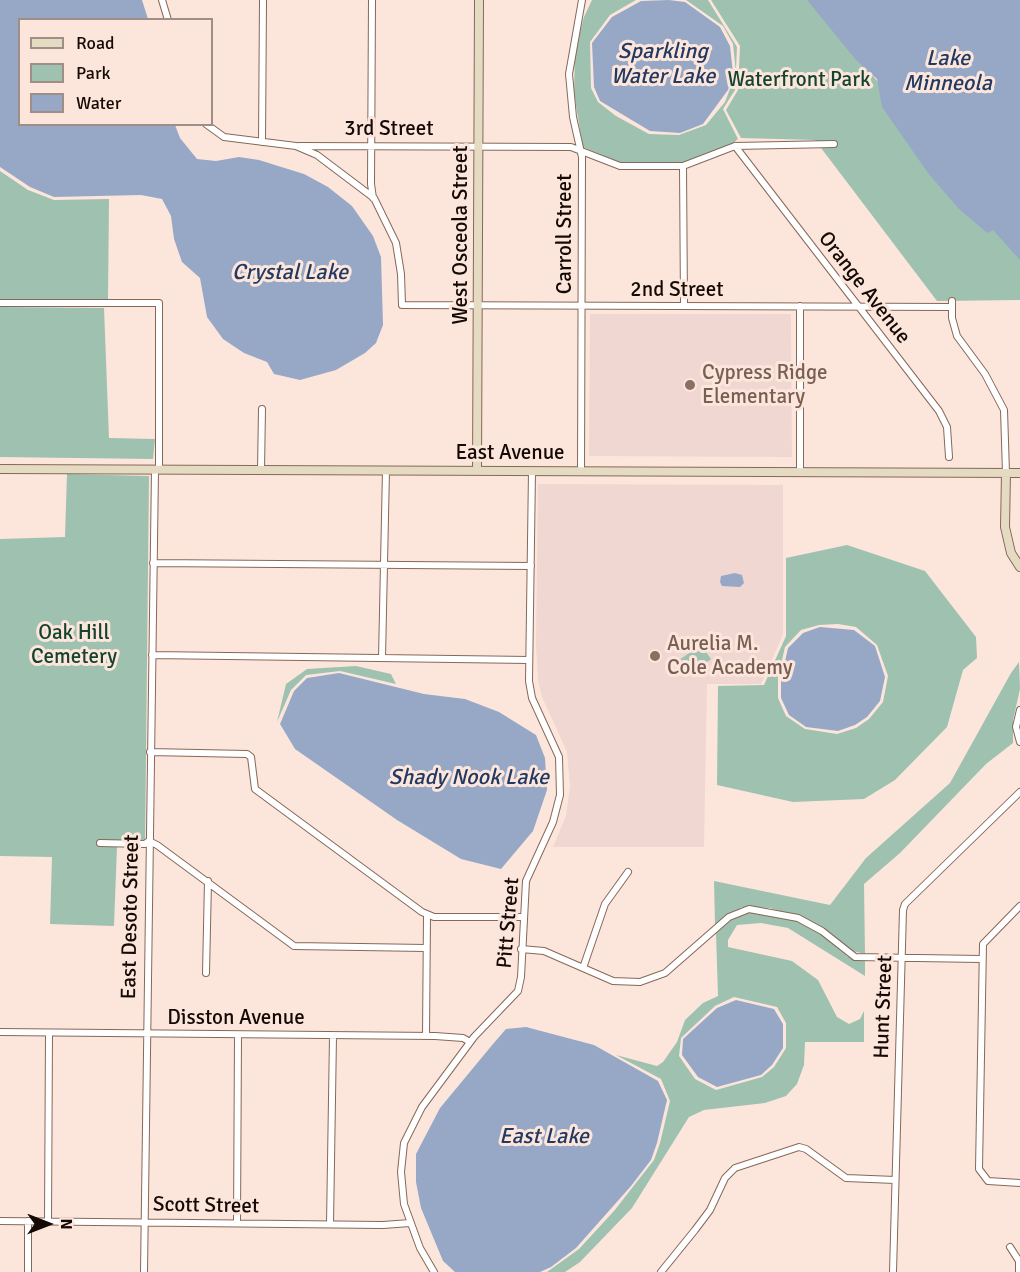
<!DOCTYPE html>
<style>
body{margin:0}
#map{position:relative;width:1020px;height:1272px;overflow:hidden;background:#fce6dc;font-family:Signika,sans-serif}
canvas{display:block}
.legend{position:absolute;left:18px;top:18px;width:195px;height:108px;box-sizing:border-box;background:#fce6dc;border:2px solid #9f8e86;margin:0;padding:8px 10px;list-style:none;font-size:18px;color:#140904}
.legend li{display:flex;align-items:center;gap:12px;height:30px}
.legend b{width:30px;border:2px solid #9f8e86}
.north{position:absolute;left:18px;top:1194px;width:60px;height:60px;-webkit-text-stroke:4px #fce6dc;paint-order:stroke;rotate:90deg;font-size:16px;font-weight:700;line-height:24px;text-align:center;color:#140904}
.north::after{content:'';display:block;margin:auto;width:21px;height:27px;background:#140904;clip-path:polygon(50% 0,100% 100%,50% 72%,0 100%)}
</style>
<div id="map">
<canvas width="1020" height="1272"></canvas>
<ul class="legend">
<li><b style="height:8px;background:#e5dbc3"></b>Road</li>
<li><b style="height:16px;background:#9fc1b0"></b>Park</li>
<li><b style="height:16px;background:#97a8c6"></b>Water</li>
</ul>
<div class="north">N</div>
</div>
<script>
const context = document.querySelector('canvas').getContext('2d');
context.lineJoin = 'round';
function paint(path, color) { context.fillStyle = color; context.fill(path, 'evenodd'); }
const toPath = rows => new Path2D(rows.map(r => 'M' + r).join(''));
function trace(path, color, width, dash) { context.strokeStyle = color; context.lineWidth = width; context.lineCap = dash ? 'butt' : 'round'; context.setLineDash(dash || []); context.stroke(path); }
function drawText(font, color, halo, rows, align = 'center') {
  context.font = font + ' Signika,sans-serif'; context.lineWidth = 6; context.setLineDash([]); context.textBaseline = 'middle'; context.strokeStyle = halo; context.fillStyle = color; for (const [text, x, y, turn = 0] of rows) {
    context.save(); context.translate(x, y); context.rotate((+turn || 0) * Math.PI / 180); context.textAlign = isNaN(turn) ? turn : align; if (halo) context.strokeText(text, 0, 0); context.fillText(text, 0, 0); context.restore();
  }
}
paint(toPath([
 [590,314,791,314,792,457,589,456],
 [538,484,783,485,783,635,761,684,707,684,704,847,553,847,566,816,570,786,567,752,542,697,538,681,536,645]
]), '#f0d7d1');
paint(toPath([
 [592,0,636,0,610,15,590,42,591,88,598,102,616,116,649,134,679,135,706,125,725,102,736,73,733,44,723,26,686,0,708,0,737,47,735,90,723,109,738,139,732,144,682,163,621,163,583,147,574,94,575,50,584,17],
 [711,0,810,0,1020,253,1020,300,937,301,815,140,741,138,726,110,738,90,740,46],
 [0,171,28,190,54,200,109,199,108,301,0,300],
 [0,307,104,308,109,438,155,439,153,459,0,457],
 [67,474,149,476,145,847,117,847,114,926,50,924,52,857,0,856,0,539,65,537],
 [847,545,925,571,976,637,977,658,963,670,947,727,895,780,864,799,793,802,717,785,718,686,764,685,786,636,786,558],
 [838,624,856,627,877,645,888,676,883,702,869,719,856,728,837,734,805,729,786,716,778,698,778,678,785,647,801,630,819,625],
 [701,645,711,659,690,675,679,660],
 [1019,662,1020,689,1013,720,1013,743,986,764,900,853,864,884,865,954,852,951,811,921,770,908,742,907,715,925,714,881,830,905,866,858,950,783,1011,673],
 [356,666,391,674,396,684,340,671,306,675,291,690,277,722,286,684,307,669],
 [749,912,797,921,820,933,848,957,865,960,865,976,788,928,761,923,737,925,728,940,728,947,792,961,818,980,837,1017,849,1024,860,1019,864,1011,864,1042,805,1042,804,1065,797,1084,786,1096,765,1103,704,1110,689,1117,632,1208,580,1262,565,1272,547,1272,579,1249,614,1211,654,1160,660,1143,670,1101,661,1079,616,1055,657,1066,663,1062,677,1042,685,1020,703,1003,718,996,716,933,731,919],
 [734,997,777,1007,786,1023,786,1048,774,1067,762,1077,716,1090,695,1079,679,1056,681,1038,715,1006]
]), '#9fc1b0');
paint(toPath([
 [0,0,142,0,148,19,20,20,20,124,175,125,180,138,197,159,216,161,239,157,259,160,304,174,328,187,352,206,373,236,381,257,383,325,376,343,365,353,336,370,300,380,274,374,267,362,244,353,223,339,207,317,200,278,182,262,174,239,171,216,162,199,141,195,54,197,30,187,0,167],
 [669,0,685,2,720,27,730,46,733,73,728,90,703,124,680,133,650,131,600,101,594,87,592,43,612,17,641,1],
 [807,0,1020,0,1020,260,993,230,987,233,958,208,928,173,882,107,877,79,856,60],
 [735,573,742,575,744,583,740,587,722,586,720,582,721,576],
 [820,627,854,630,875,646,885,677,880,701,867,717,855,725,838,731,806,727,789,715,781,698,781,679,788,648,803,633],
 [339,673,424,694,465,699,499,712,536,735,545,758,547,790,533,831,501,869,461,859,397,820,295,749,280,724,294,691,307,678],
 [736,1000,774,1009,783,1024,783,1048,772,1065,761,1075,717,1087,698,1077,682,1055,683,1039,717,1008],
 [526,1027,594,1045,658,1081,667,1100,657,1143,651,1160,631,1186,576,1248,551,1267,540,1272,455,1272,443,1261,421,1208,416,1182,416,1154,440,1108,493,1044,506,1029]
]), '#97a8c6');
const street = toPath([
 [162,0,168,20],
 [372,0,371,184,373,198],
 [206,124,224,137,296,146,317,155,374,198,396,243,401,274,402,305,952,307],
 [262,142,263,0],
 [299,146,571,147,620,166,683,166,735,146,834,144],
 [735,146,939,411,947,427,949,457],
 [683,166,684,306],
 [952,301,952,318,957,336,985,374,1004,410,1006,473],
 [0,303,159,303,159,469],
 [800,306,800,472],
 [261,470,262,409],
 [581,471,582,157,573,117,569,74,582,0],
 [153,563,531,566],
 [152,655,529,660],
 [382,658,386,470],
 [1020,710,1016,727,1020,742],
 [150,752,247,754,251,757,255,789,422,912,434,917,523,917],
 [100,843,145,844,149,841,157,845,294,946,426,948],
 [1020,906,983,944,979,1169,988,1181,1020,1183],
 [521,949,544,951,613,981,640,982,665,973,729,917,749,909,798,918,822,931,855,957,981,959],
 [583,968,605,904,628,872],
 [206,973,208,881],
 [0,1032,435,1036,463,1038,470,1042],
 [426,1036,427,915],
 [0,1221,383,1225,410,1223],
 [28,1221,28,1272],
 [48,1221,49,1033],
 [237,1223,238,1035],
 [330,1224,333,1036],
 [1010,1247,1019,1261,1019,1272],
 [144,1272,155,469],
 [434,1272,420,1248,404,1204,401,1172,404,1143,422,1107,474,1037,518,991,521,977,526,881,553,822,560,795,559,757,532,698,529,681,532,471],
 [661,1272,695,1230,710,1210,725,1178,735,1168,799,1147,806,1149,846,1178,895,1180],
 [893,1272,903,910,905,904,1020,792]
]);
const secondary = toPath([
 [0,469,1020,473],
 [477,470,479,0],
 [1006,473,1005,527,1011,553,1020,567]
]);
trace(street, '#866858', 8);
trace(secondary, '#866858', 10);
trace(street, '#fff', 6);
trace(secondary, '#e5dbc3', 8);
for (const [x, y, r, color] of [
 [690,385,6,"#8d6e63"],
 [655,656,6,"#8d6e63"]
]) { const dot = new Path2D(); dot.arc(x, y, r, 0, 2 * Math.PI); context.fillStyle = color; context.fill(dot); trace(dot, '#fce6dc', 2); }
drawText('21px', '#144330', '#fce6dc', [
 ["Waterfront Park",799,80],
 ["Oak Hill",74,633],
 ["Cemetery",74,657]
]);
drawText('21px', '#140904', '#fce6dc', [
 ["3rd Street",389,129],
 ["Carroll Street",565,234,-90],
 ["West Osceola Street",461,235,-90],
 ["Orange Avenue",864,288,52],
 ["2nd Street",677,290],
 ["East Avenue",510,453],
 ["East Desoto Street",131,917,-89],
 ["Pitt Street",509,923,-85],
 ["Hunt Street",884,1007,-88],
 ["Disston Avenue",236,1018],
 ["Scott Street",206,1206,1]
]);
drawText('21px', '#785e54', '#fce6dc', [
 ["Cypress Ridge",702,373],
 ["Elementary",702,397],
 ["Aurelia M.",667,644],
 ["Cole Academy",667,668]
], 'left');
drawText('italic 22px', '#223961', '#fce6dc', [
 ["Sparkling",663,52],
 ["Water Lake",663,77],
 ["Lake",948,59],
 ["Minneola",948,84],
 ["Crystal Lake",290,273],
 ["Shady Nook Lake",469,778],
 ["East Lake",544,1137]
]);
</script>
